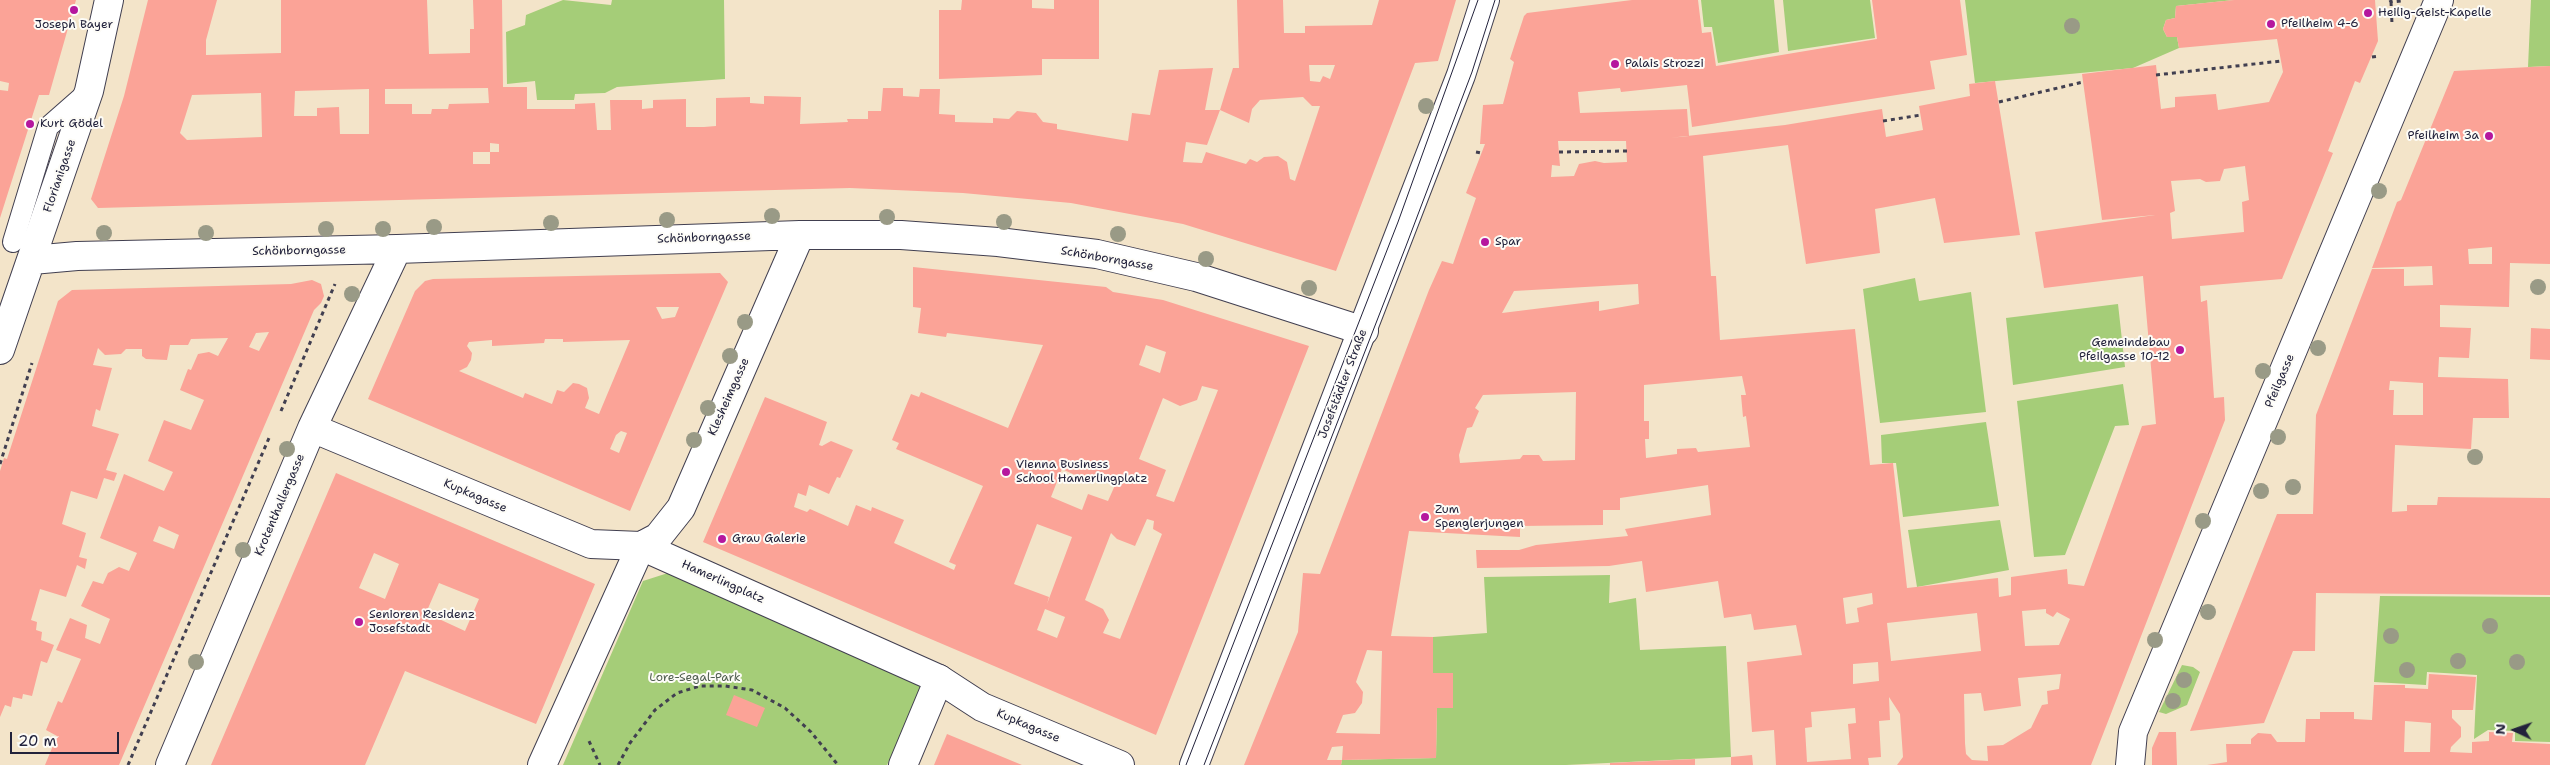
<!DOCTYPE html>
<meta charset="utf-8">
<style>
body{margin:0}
#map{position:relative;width:2550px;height:765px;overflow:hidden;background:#f3e4c9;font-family:"Shantell Sans",sans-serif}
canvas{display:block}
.north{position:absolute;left:2490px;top:705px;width:50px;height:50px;-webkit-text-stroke:4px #fdfcf7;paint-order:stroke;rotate:273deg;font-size:14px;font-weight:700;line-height:20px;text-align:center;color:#22223b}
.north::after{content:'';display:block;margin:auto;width:18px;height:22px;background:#22223b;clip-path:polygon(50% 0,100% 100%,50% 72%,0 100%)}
.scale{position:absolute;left:10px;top:732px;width:109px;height:22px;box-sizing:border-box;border:2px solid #22223b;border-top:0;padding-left:6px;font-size:15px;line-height:18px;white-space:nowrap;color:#22223b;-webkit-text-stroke:4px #fdfcf7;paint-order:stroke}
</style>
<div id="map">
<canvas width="2550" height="765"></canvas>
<div class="north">N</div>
<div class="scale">20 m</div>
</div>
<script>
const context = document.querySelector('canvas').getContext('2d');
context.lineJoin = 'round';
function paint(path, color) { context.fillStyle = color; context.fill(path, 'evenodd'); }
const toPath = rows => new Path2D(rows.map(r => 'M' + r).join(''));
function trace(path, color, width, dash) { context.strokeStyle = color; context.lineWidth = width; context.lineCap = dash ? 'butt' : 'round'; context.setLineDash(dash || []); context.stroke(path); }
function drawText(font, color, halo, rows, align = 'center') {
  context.font = font + ' "Shantell Sans",sans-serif'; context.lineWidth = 4; context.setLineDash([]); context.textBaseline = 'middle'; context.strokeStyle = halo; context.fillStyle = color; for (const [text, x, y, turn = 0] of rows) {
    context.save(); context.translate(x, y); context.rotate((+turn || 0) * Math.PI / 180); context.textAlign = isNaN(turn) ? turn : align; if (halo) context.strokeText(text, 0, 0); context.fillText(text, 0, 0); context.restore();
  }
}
paint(toPath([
 [563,0,611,5,612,0,724,0,725,79,617,87,605,93,575,94,574,100,537,100,535,81,507,84,506,32,525,25,526,15],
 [1701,0,1774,0,1779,52,1718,63,1712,27,1704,27],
 [1783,0,1870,0,1875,38,1788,51],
 [1965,0,2234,0,2176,6,2175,18,2166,20,2163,29,2167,37,2177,37,2179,48,2133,68,1975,83],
 [2531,0,2550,0,2550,66,2528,67],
 [1915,278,1919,301,1971,292,1986,412,1880,423,1863,289],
 [2118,304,2125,367,2013,385,2006,318],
 [2123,384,2129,425,2115,426,2065,555,2034,557,2017,401],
 [1986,422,1999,506,1903,517,1896,463,1882,463,1881,435],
 [2000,520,2009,570,1917,587,1908,530],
 [668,573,924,681,887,765,563,765,643,581],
 [1610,575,1609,603,1636,598,1640,650,1726,646,1731,757,1566,765,1341,765,1342,760,1436,758,1437,708,1453,708,1453,673,1433,673,1433,637,1487,633,1484,577],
 [2380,596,2550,597,2550,742,2515,741,2515,731,2488,730,2474,739,2477,675,2427,672,2426,685,2374,682],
 [2182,665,2193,667,2200,672,2187,705,2166,714,2159,712]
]), '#a5cd78');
paint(toPath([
 [0,0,76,0,49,95,39,95,0,218,0,90,8,91,9,83,0,81],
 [148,0,217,0,206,40,206,55,281,53,281,0,427,0,429,54,470,53,470,29,474,29,473,0,502,0,503,87,527,87,527,109,575,109,575,104,595,103,597,130,611,130,610,100,642,100,642,109,653,108,653,100,686,99,686,127,704,127,716,126,716,98,750,97,750,103,764,104,764,96,801,97,800,124,848,122,847,119,868,119,868,111,881,111,883,88,903,88,903,96,919,97,920,89,940,89,939,114,955,115,955,122,993,123,993,118,1009,119,1017,111,1036,113,1043,122,1057,124,1057,129,1128,141,1132,113,1150,115,1159,70,1213,68,1205,110,1220,110,1233,68,1239,68,1237,0,1283,0,1284,33,1305,33,1305,26,1372,25,1379,0,1456,0,1438,61,1415,63,1336,271,1183,224,1071,203,963,193,850,188,98,208,91,199,124,96],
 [1309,65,1335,65,1330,79,1323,76,1320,82,1310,81],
 [488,88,489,103,449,104,448,109,432,109,431,114,412,114,412,104,385,104,385,89],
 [369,89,369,134,340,134,339,107,317,108,317,116,294,116,295,91],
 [261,93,262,137,187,140,180,133,192,95],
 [1303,97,1312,106,1320,106,1295,181,1290,179,1287,162,1278,156,1264,157,1257,162,1250,159,1246,164,1206,152,1202,163,1183,162,1186,142,1207,145,1220,110,1249,123,1252,109,1260,100],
 [490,143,499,144,499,152,490,152,490,164,473,164,473,152,490,152],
 [962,0,1032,0,1032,8,1054,9,1054,0,1099,0,1099,59,1042,59,1042,75,939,79,939,10,961,10],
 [1632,0,1698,0,1702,33,1711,32,1716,66,1877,39,1872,0,1960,0,1967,55,1930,61,1935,89,1692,127,1687,85,1621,92,1620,88,1578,92,1580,113,1687,109,1689,136,1669,138,1785,125,1882,109,1886,137,1923,130,1919,106,1970,96,1969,84,1995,81,2020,235,1944,243,1935,198,1875,209,1880,253,1806,264,1788,145,1703,156,1711,276,1716,276,1720,340,1855,329,1870,465,1893,463,1907,588,1998,578,1999,597,2011,595,2011,577,2067,569,2068,584,2084,586,2142,426,2156,424,2143,276,2044,288,2035,232,2155,215,2102,220,2082,74,2156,65,2161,109,2175,107,2175,97,2216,94,2218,110,2269,102,2283,72,2277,39,2179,48,2177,37,2167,37,2163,29,2166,20,2175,18,2176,6,2234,0,2375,0,2378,41,2360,83,2355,81,2328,151,2333,153,2282,279,2200,286,2201,302,2207,300,2214,398,2224,397,2225,420,2091,765,1897,765,1903,757,1900,714,1889,697,1890,720,1879,721,1881,757,1868,758,1869,765,1776,765,1774,730,1752,732,1747,662,1802,655,1796,625,1754,630,1751,614,1724,618,1718,581,1646,592,1642,561,1609,566,1477,568,1476,550,1519,550,1536,545,1628,536,1625,529,1711,515,1708,485,1620,498,1620,510,1603,510,1603,525,1520,526,1520,537,1409,531,1391,636,1433,637,1433,673,1453,673,1453,708,1437,708,1436,758,1342,760,1341,765,1244,765,1298,632,1303,573,1320,574,1429,290,1442,261,1453,264,1476,198,1466,193,1485,144,1480,144,1483,105,1503,104,1514,62,1510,59,1524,16,1527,13],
 [1558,141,1626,141,1627,162,1604,163,1595,161,1579,164,1574,176,1551,177,1552,165,1560,166],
 [2245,166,2249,200,2242,202,2244,232,2172,239,2170,213,2175,211,2171,181,2200,179,2206,182,2220,181,2224,169],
 [1638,284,1639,304,1599,311,1599,301,1502,313,1514,291],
 [1742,376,1746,395,1741,395,1743,417,1746,416,1750,447,1698,452,1696,448,1677,449,1677,454,1646,458,1645,439,1649,439,1649,421,1644,421,1644,385],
 [1576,392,1575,460,1543,461,1539,455,1523,455,1520,459,1460,463,1459,455,1467,428,1472,427,1479,411,1475,408,1483,395],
 [1872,593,1873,604,1857,608,1859,622,1846,624,1843,598],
 [2046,609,2046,613,2053,617,2057,612,2070,619,2059,645,2025,646,2022,611],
 [1977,613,1981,651,1891,661,1887,623],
 [1367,650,1382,651,1380,734,1336,733,1343,715,1355,713,1362,703,1363,692,1356,682],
 [1878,662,1879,681,1853,684,1853,664],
 [2061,674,2059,689,2047,691,2048,704,2042,705,2031,728,2003,745,1987,746,1988,761,1972,760,1966,754,1965,743,1964,694,1981,693,1984,711,2021,706,2018,678],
 [1855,708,1856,723,1848,724,1851,759,1807,762,1805,728,1812,727,1811,712],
 [1343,746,1342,760,1327,760,1332,747],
 [2550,66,2550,264,2510,263,2509,307,2440,305,2440,327,2471,328,2469,358,2439,357,2438,377,2508,379,2509,418,2473,418,2471,449,2395,445,2392,512,2407,511,2407,505,2437,505,2438,497,2550,498,2550,595,2316,593,2315,651,2293,651,2264,723,2190,731,2277,514,2313,514,2316,415,2372,269,2404,269,2404,286,2433,285,2432,266,2372,268,2397,202,2401,200,2454,71],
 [2492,247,2492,264,2469,264,2468,249],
 [2390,381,2423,383,2423,415,2393,415,2394,390,2389,390],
 [913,267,1106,287,1113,292,1163,300,1309,346,1156,735,703,542,765,397,827,422,819,445,822,446,831,441,853,450,840,478,837,477,829,494,809,485,806,496,798,493,794,507,807,512,810,509,848,526,856,505,871,511,872,507,904,520,894,543,954,570,956,565,949,562,983,486,896,449,899,443,892,440,911,394,919,397,921,392,1008,428,1043,345,947,333,946,337,918,333,921,308,913,307],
 [1146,345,1166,352,1160,373,1139,365],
 [1202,386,1218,390,1174,502,1156,496,1166,470,1139,459,1163,398,1180,406,1197,400],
 [1062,469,1092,483,1097,474,1116,483,1108,501,1088,494,1082,510,1051,497],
 [1147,519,1154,521,1153,529,1162,534,1120,639,1103,633,1109,620,1103,609,1085,600,1111,533,1117,539,1135,546],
 [1037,524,1072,537,1047,604,1049,597,1014,584],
 [1045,609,1065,617,1057,638,1037,630],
 [720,273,728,282,630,511,368,399,415,291,425,281,433,279],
 [656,307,679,307,675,317,662,319],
 [545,339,563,339,563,342,630,340,599,414,585,408,589,398,587,388,579,384,573,383,564,392,557,390,552,404,525,393,523,398,459,371,467,367,471,360,472,353,467,346,469,342,492,340,492,346,544,343],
 [621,431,627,433,619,453,610,449,616,435],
 [312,280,321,284,324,296,321,303,314,310,119,765,45,765,57,736,46,730,58,701,62,703,81,659,56,650,70,618,87,625,85,638,100,644,110,619,81,606,93,581,103,584,108,573,119,567,129,571,137,553,100,538,124,474,164,491,173,472,148,461,164,420,191,430,204,400,180,390,188,369,191,370,198,354,209,352,218,356,228,338,191,339,188,345,170,345,167,360,146,359,142,356,142,349,126,349,121,354,105,355,98,348,93,365,112,368,100,411,96,409,92,426,119,434,106,470,117,473,114,481,104,478,97,499,71,491,62,524,86,533,79,557,87,559,85,569,77,565,66,597,40,589,31,620,37,622,36,630,42,632,41,640,54,645,47,663,41,661,32,696,23,694,22,699,13,697,11,707,5,705,0,717,0,471,4,458,7,459,58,301,72,290,291,284],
 [269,332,259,351,249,347,256,333],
 [159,526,179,535,174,549,153,541],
 [2531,328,2550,329,2550,360,2530,359],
 [336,473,595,584,536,724,405,671,365,765,211,765],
 [374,553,399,564,385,599,359,588],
 [439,583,479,599,465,631,426,613],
 [2429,674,2476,677,2473,710,2452,710,2452,718,2461,727,2461,737,2451,747,2450,752,2472,753,2472,742,2489,741,2489,732,2513,733,2512,742,2550,744,2550,765,2207,765,2227,762,2226,744,2251,744,2251,739,2258,733,2271,734,2277,742,2305,742,2306,719,2320,719,2320,712,2354,712,2354,719,2372,720,2374,685,2405,685,2405,688,2428,689],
 [2405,721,2431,723,2430,752,2404,752],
 [734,695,765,708,757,727,726,715],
 [2159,732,2176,732,2177,765,2152,765,2152,748],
 [947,734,1022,765,934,765],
 [1752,755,1753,765,1731,765,1731,757],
 [1695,759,1695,765,1610,765,1610,763]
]), '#fba397');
const service = toPath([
 [13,242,48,127,89,91]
]);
const pedestrian = toPath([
 [542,765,641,546,939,679,903,765]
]);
const minor = toPath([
 [32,260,77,256,397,249,800,235,901,235,998,242,1097,254,1196,277,1364,331],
 [0,350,89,91,109,0],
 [312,428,591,544,641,546,658,537,681,508,800,235],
 [939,679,982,707,1120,765],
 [170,765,312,428,397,249],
 [2130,765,2133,732,2439,0]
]);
const tertiary = toPath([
 [1194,765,1461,75,1485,0]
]);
trace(service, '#413f50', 22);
trace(pedestrian, '#413f50', 30);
trace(minor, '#413f50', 30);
trace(tertiary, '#413f50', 30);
trace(toPath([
 [2390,0,2391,2,2402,1],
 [2391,2,2392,24],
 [2372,57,2379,56],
 [2156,75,2281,61],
 [1999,102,2083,82],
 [1883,121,1921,115],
 [1476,152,1481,153],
 [1559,152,1627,151],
 [281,411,335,284],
 [0,464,32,363],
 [589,741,600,765],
 [128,765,269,438],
 [618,765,630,743,655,710,677,693,700,686,725,686,752,690,785,708,811,732,838,765]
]), '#413f50', 3, [4, 4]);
trace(service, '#fff', 20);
trace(pedestrian, '#fff', 28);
trace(minor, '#fff', 28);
trace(tertiary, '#fff', 28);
trace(toPath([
 [1186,765,1398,222,1478,0],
 [1204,765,1406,246,1472,72,1495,0]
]), '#22223b', 1);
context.fillStyle = '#999a86';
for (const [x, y] of [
 [2072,26],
 [1426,106],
 [2379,191],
 [772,216],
 [887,217],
 [667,220],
 [1004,222],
 [551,223],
 [434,227],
 [326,229],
 [383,229],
 [104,233],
 [206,233],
 [1118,234],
 [1206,259],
 [2538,287],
 [1309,288],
 [352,294],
 [745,322],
 [2318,348],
 [730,356],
 [2263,371],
 [708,408],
 [2278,437],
 [694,440],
 [287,449],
 [2475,457],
 [2293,487],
 [2261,491],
 [2203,521],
 [243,550],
 [2208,612],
 [2490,626],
 [2391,636],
 [2155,640],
 [2458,661],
 [196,662],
 [2517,662],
 [2407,670],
 [2184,680],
 [2173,701]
]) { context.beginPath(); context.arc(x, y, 8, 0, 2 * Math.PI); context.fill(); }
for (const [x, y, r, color] of [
 [74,10,5,"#b5179e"],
 [2368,13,5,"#b5179e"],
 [2271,24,5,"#b5179e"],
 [1615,64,5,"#b5179e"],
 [30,124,5,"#b5179e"],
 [2489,136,5,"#b5179e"],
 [1485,242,5,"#b5179e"],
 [2180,350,5,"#b5179e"],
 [1006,472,5,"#b5179e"],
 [1425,517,5,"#b5179e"],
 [722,539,5,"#b5179e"],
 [359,622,5,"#b5179e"]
]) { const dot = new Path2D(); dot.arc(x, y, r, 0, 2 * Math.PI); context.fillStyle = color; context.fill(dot); trace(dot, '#fdfcf7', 2); }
drawText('12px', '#22223b', '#fdfcf7', [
 ["Heilig-Geist-Kapelle",2378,13],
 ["Pfeilheim 4-6",2281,24],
 ["Joseph Bayer",74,25,"center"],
 ["Palais Strozzi",1625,64],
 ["Kurt Gödel",40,124],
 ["Pfeilheim 3a",2479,136,"right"],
 ["Spar",1495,242],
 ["Gemeindebau",2170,343,"right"],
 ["Pfeilgasse 10-12",2170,357,"right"],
 ["Vienna Business",1016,465],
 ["School Hamerlingplatz",1016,479],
 ["Zum",1435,510],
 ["Spenglerjungen",1435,524],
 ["Grau Galerie",732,539],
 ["Senioren Residenz",369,615],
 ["Josefstadt",369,629]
], 'left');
drawText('12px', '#22223b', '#fdfcf7', [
 ["Florianigasse",60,176,-71],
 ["Schönborngasse",704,238,-2],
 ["Schönborngasse",299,251,-1],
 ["Schönborngasse",1107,259,10],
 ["Pfeilgasse",2280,381,-67],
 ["Josefstädter Straße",1343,384,-69],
 ["Klesheimgasse",729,397,-66],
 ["Kupkagasse",475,496,23],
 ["Krotenthallergasse",280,505,-67],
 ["Hamerlingplatz",723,582,24],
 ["Kupkagasse",1028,726,23]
]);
drawText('12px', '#505e50', '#fdfcf7', [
 ["Lore-Segal-Park",695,678]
]);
</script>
